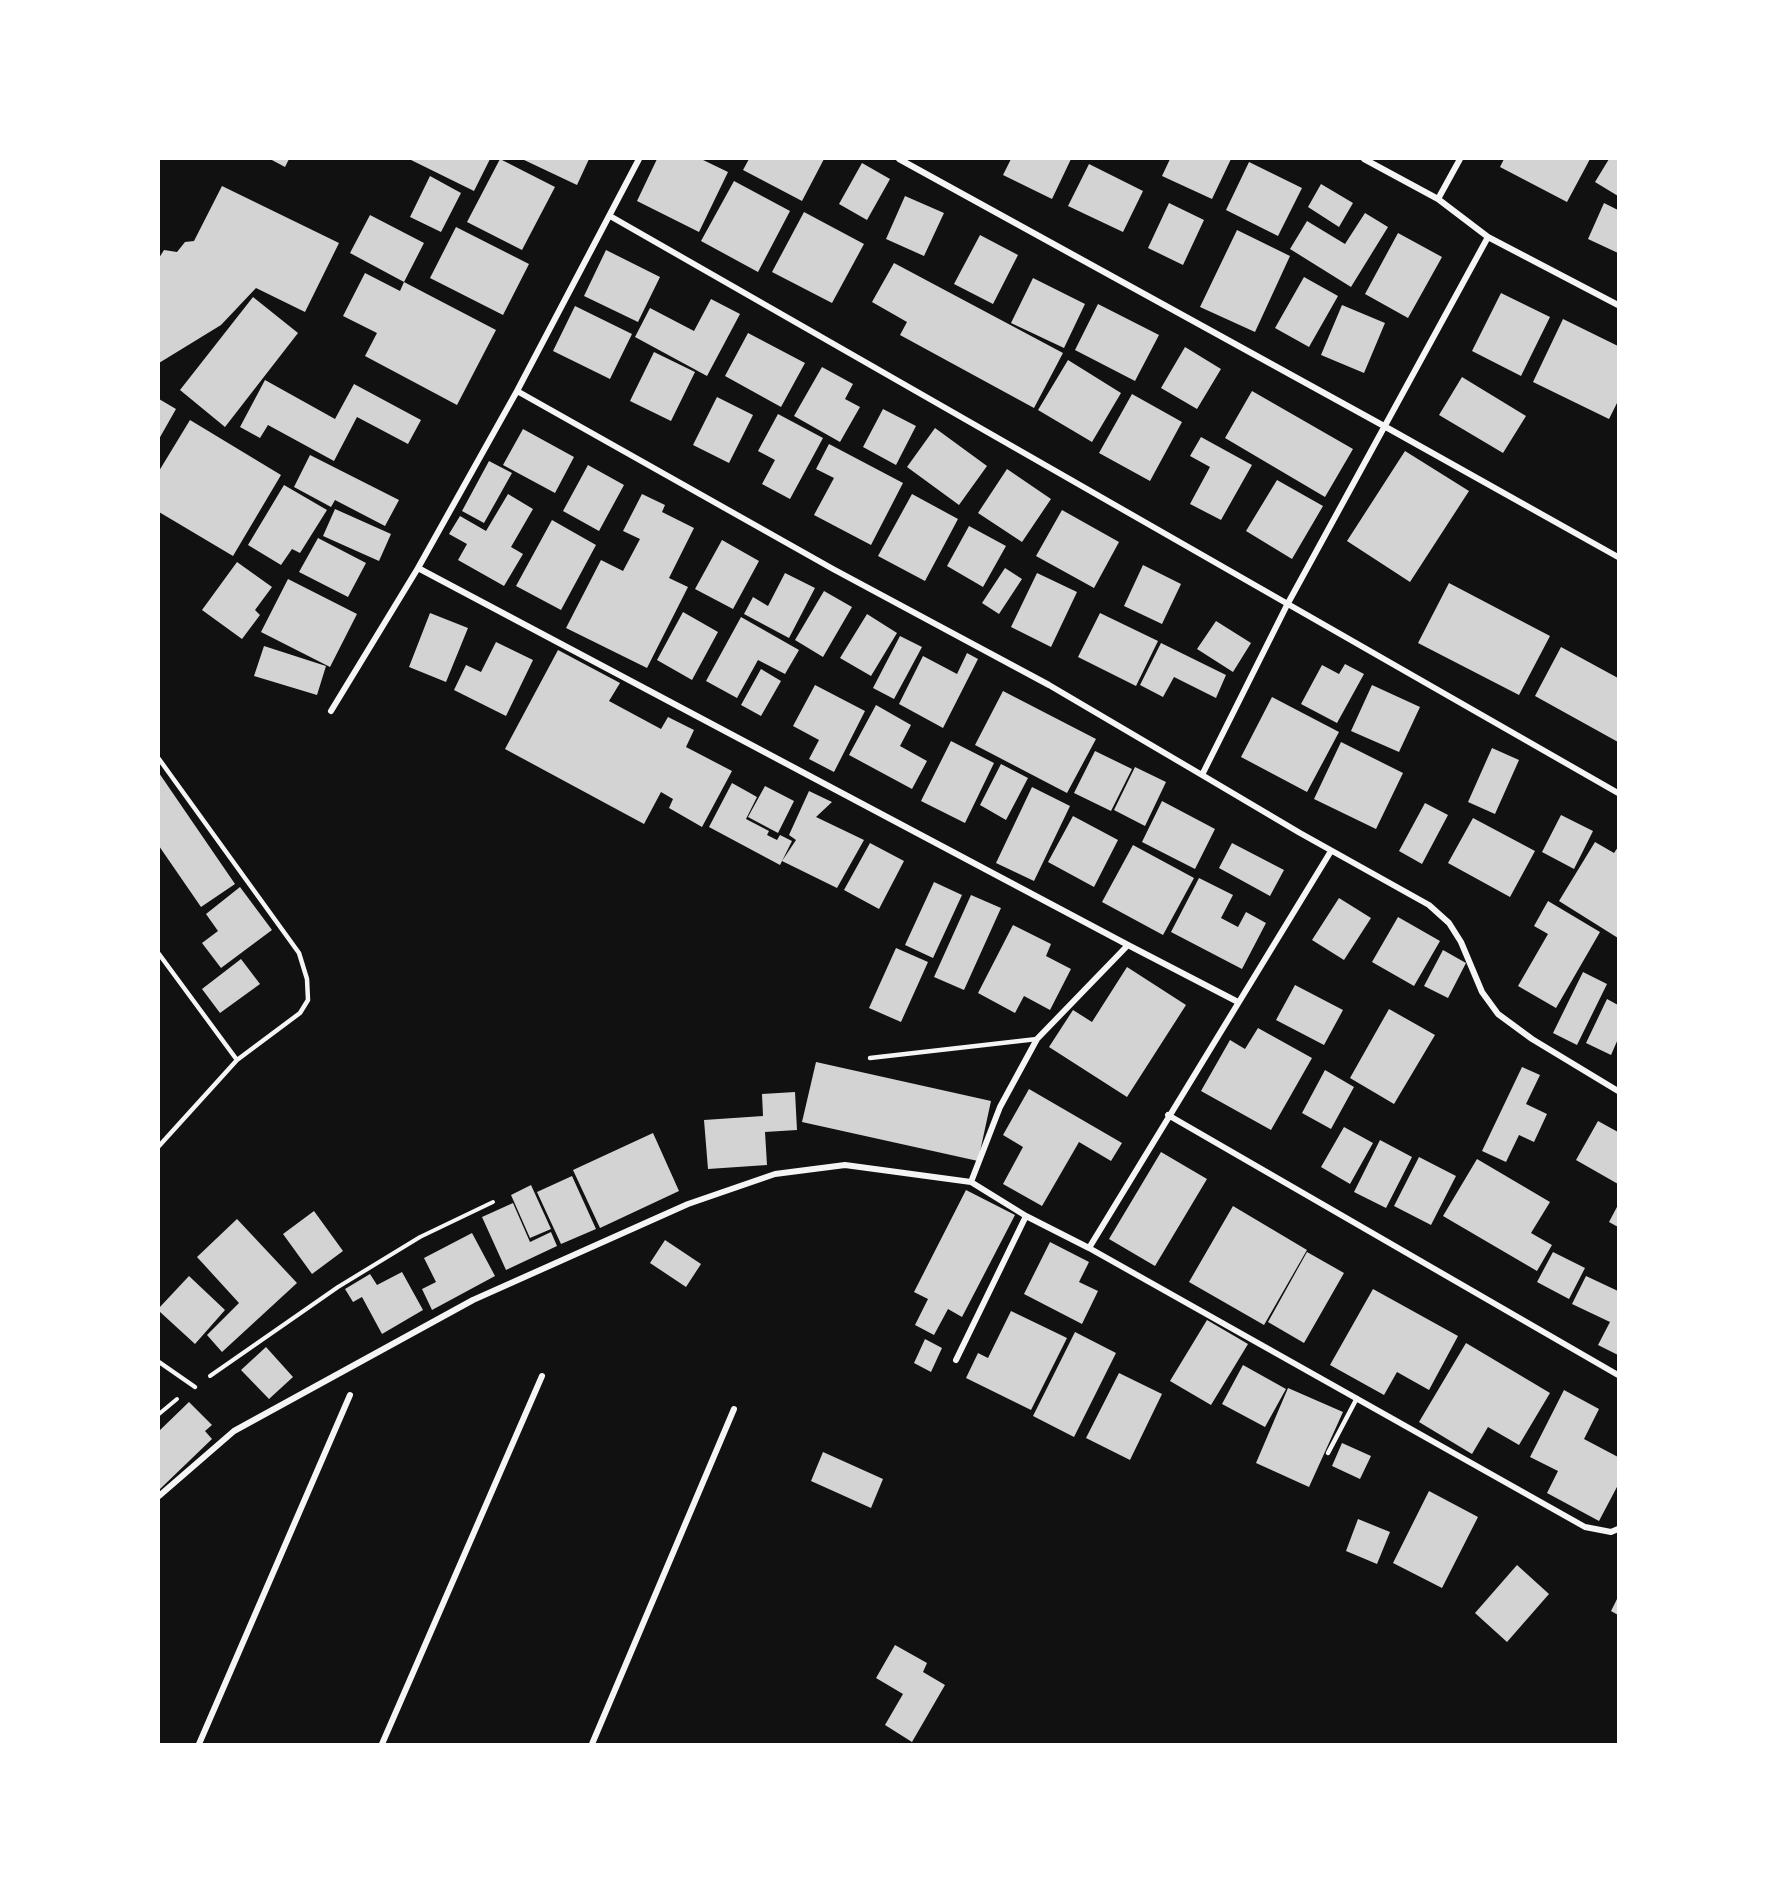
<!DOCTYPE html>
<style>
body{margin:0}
#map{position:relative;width:1777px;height:1903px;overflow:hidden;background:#111;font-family:"Asap Condensed",sans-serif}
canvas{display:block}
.frame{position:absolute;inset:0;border:160px solid #fff;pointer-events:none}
</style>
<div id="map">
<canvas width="1777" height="1903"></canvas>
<div class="frame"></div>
</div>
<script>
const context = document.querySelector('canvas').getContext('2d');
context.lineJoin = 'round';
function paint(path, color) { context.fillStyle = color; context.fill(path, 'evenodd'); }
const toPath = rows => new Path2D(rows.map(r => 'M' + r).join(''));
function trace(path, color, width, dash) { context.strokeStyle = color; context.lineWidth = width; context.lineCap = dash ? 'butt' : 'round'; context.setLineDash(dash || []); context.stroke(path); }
paint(toPath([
 [270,159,289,159,285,167],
 [409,159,490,159,474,191],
 [500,159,555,187,522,250,467,222],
 [522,159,589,159,577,185],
 [657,159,701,159,728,172,699,232,637,201],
 [749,159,824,159,802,201,743,170],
 [1011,159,1071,159,1052,199,1003,175],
 [1170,159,1231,159,1212,199,1162,176],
 [1504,159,1590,159,1567,202,1500,167],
 [1609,159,1618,159,1618,196,1595,182],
 [1249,162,1302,188,1278,236,1226,210],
 [862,163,890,179,867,220,839,204],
 [1089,164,1143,191,1123,232,1068,206],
 [430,176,461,193,441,232,410,217],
 [734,181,790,211,758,272,701,241],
 [1321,184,1353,203,1339,227,1308,207],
 [222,186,339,243,305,312,256,288,221,325,159,363,159,258,164,250,177,252,185,242,194,241],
 [905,196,944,213,924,256,886,239],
 [1169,203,1204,220,1183,265,1148,248],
 [1604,203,1618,210,1618,253,1588,239],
 [804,212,864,244,832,303,772,272],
 [1365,213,1388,227,1351,287,1290,249,1307,221,1345,244],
 [370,215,424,243,404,282,350,253],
 [456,227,529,264,503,315,430,278],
 [1237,230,1290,256,1255,332,1200,307],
 [1398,233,1442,257,1408,318,1365,294],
 [980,235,1018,255,993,304,954,284],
 [606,250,660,277,638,322,584,296],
 [894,263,1063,353,1034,408,900,335,907,322,872,302],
 [365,273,400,291,404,282,496,330,457,405,365,356,377,333,343,316],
 [1304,277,1338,296,1309,347,1275,328],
 [1033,278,1085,304,1064,348,1011,323],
 [1501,293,1550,317,1521,376,1472,351],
 [253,297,298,333,225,427,180,390],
 [711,299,740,314,707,376,635,337,650,308,694,331],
 [1098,304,1159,335,1135,381,1075,350],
 [1342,305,1385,323,1364,373,1321,355],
 [575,306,632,334,610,379,553,351],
 [1563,319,1618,346,1618,401,1609,419,1533,382],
 [748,333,805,363,781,407,725,376],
 [1185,347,1221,369,1197,409,1161,388],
 [654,352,695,372,671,421,630,401],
 [1068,360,1121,393,1092,442,1038,410],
 [822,367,853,384,845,399,860,407,840,442,794,416],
 [1462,377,1526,416,1503,453,1439,415],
 [265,380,335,419,354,384,421,420,408,444,357,417,334,461,268,425,260,438,240,427],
 [1252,391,1353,449,1325,497,1225,438],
 [1132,394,1182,422,1150,481,1099,453],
 [717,397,753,415,729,463,693,445],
 [159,399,176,409,159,439],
 [883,409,916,426,896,465,863,447],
 [778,414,823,438,790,499,762,484,775,460,758,451],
 [190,420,281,475,233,556,159,512,159,471],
 [935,428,987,466,959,505,907,467],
 [523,429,574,457,555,493,503,465],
 [1201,437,1252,465,1221,520,1190,504,1210,467,1190,456],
 [829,444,903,483,871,545,814,515,834,478,816,469],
 [1405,451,1469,491,1410,582,1347,541],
 [310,455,399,500,385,526,335,500,331,507,294,487],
 [489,461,512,473,484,523,462,511],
 [588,465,624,485,599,531,563,511],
 [1007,469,1051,499,1022,542,978,513],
 [1277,480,1323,506,1292,559,1246,531],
 [284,485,327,510,300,553,292,549,281,565,248,545],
 [508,494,533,509,511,547,523,554,504,586,458,560,467,544,449,534,460,516,486,531],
 [642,494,665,505,662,512,694,528,669,578,688,587,647,668,566,628,601,560,623,571,640,539,623,531],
 [912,494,958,519,925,581,878,556],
 [335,509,391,534,379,561,323,536],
 [1062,510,1119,542,1094,588,1036,556],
 [552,520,596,545,561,610,516,586],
 [969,526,1006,546,983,587,947,566],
 [318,538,366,563,348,597,299,572],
 [722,540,759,561,733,609,695,589],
 [237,562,272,587,255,610,260,615,242,639,202,610],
 [1143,565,1181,584,1162,624,1124,606],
 [1005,568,1022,579,999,614,982,603],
 [785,573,815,588,789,638,744,614,753,597,768,606],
 [1037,573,1077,592,1051,647,1011,627],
 [288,579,357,614,330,667,261,632],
 [1449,583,1550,636,1519,695,1418,643],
 [824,591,852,607,823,657,795,640],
 [683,612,718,632,692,680,657,660],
 [430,613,468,628,446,682,409,667],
 [1100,613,1158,641,1136,686,1078,657],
 [867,614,897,633,871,676,840,658],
 [741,617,799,650,785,674,758,660,737,698,706,681],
 [1216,621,1251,643,1233,672,1197,649],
 [900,636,922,647,894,699,873,688],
 [496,642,533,660,506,716,454,690,466,665,481,672],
 [1161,643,1226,675,1216,698,1174,677,1163,697,1140,685],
 [264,646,326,666,317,695,254,676],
 [1561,647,1618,678,1618,742,1535,696],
 [558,650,620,683,609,701,661,729,668,717,694,730,686,747,732,771,702,827,669,808,673,799,661,792,644,824,505,749],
 [967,653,978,659,943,728,899,704,923,656,957,674],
 [1345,664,1364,674,1337,723,1301,704,1322,665,1339,674],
 [761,669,781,681,761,716,741,705],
 [815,685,865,711,834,772,809,759,819,740,793,726],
 [1372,685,1420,707,1399,752,1351,731],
 [1003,691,1096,739,1067,793,975,745],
 [1272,697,1339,732,1307,792,1241,757],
 [876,705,911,725,900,746,927,761,912,789,849,755],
 [951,741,994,763,965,823,921,801],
 [1341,742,1403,773,1376,829,1314,799],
 [1492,748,1519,760,1495,814,1468,802],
 [1095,751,1132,769,1111,811,1074,793],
 [1001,764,1028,778,1006,820,980,805],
 [1135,767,1166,782,1145,826,1114,810],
 [159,773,235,884,201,907,159,846],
 [732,783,757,797,746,819,769,831,767,835,777,840,780,835,792,841,780,865,709,827],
 [765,786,794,801,778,833,748,817],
 [1032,787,1070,806,1034,881,996,863],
 [809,791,832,802,816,817,864,840,837,888,782,861,796,840,789,835],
 [1162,801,1215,829,1195,869,1142,842],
 [1425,803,1448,815,1422,864,1399,851],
 [1561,815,1593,831,1574,869,1542,852],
 [1073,816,1118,840,1094,887,1048,862],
 [1473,818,1535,851,1510,897,1448,863],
 [1595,842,1614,853,1618,847,1618,938,1559,901],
 [870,843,904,861,879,909,844,890],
 [1232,843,1284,870,1270,896,1219,868],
 [1133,845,1194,878,1163,935,1102,902],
 [1199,878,1233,895,1221,918,1238,927,1246,912,1266,923,1242,969,1171,932],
 [934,882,962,895,933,958,905,945],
 [240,887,272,930,221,968,202,943,218,931,206,914],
 [971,895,1001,908,964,990,934,977],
 [1339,898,1371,918,1344,960,1312,940],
 [1548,901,1600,932,1556,1008,1518,986,1548,934,1534,926],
 [1398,917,1440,941,1414,986,1372,962],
 [1013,925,1051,944,1046,956,1071,969,1050,1010,1024,996,1015,1013,978,993],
 [896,948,928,962,901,1022,869,1008],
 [1443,950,1466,963,1448,998,1424,986],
 [241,959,260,984,220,1013,202,989],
 [1127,967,1186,1005,1127,1097,1049,1047,1073,1010,1092,1022],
 [1583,972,1607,984,1577,1045,1553,1033],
 [1295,985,1343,1010,1324,1045,1276,1020],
 [1607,999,1618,1005,1618,1039,1611,1055,1586,1043],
 [1389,1009,1435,1035,1394,1104,1350,1078],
 [1258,1028,1312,1058,1271,1130,1201,1091,1230,1040,1245,1049],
 [816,1062,991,1101,978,1161,802,1122],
 [1522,1067,1540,1075,1526,1104,1547,1114,1534,1142,1519,1135,1506,1162,1482,1151],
 [1325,1070,1354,1087,1331,1129,1302,1113],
 [1029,1089,1122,1143,1111,1161,1079,1142,1042,1206,1003,1184,1023,1147,1003,1135],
 [795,1092,797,1130,765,1132,767,1165,708,1169,704,1120,763,1116,762,1094],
 [1598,1121,1618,1132,1618,1184,1576,1160],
 [1344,1127,1373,1143,1350,1184,1321,1167],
 [653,1133,679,1191,600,1228,573,1170],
 [1380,1140,1412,1157,1386,1208,1354,1192],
 [1161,1152,1207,1179,1155,1266,1109,1239],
 [1419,1157,1456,1176,1431,1225,1394,1206],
 [1477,1159,1550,1202,1531,1233,1552,1245,1537,1271,1443,1216],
 [572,1176,596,1229,561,1244,537,1192],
 [531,1185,551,1229,530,1238,511,1195],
 [966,1190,1015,1215,962,1317,948,1309,934,1335,915,1325,928,1299,914,1292],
 [513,1203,530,1242,551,1232,557,1246,506,1270,482,1217],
 [1618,1205,1618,1227,1609,1222],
 [1233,1206,1307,1250,1264,1325,1189,1282],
 [314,1211,343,1251,312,1274,283,1234],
 [237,1219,297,1283,222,1352,207,1335,239,1303,197,1257],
 [472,1233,495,1276,432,1310,422,1289,436,1282,424,1258],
 [665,1240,701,1264,686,1287,650,1263],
 [1050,1242,1089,1262,1079,1282,1098,1291,1082,1324,1024,1294],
 [1307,1252,1344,1273,1304,1343,1268,1322],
 [1553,1252,1585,1268,1569,1299,1537,1282],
 [402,1272,423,1310,382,1334,362,1297,353,1302,345,1289,370,1274,377,1285],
 [189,1276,225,1310,195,1344,159,1311,159,1308],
 [1586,1276,1618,1291,1618,1355,1598,1345,1610,1322,1572,1304],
 [1373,1289,1458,1336,1429,1390,1397,1372,1384,1395,1330,1365],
 [1011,1311,1067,1338,1031,1410,966,1378,978,1353,988,1358],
 [1207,1320,1248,1344,1211,1405,1170,1381],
 [1075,1332,1116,1353,1074,1437,1033,1416],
 [925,1339,942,1348,931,1372,914,1363],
 [1466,1343,1550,1393,1519,1445,1488,1427,1472,1454,1419,1422],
 [266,1347,293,1377,269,1399,241,1370],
 [1243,1365,1286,1389,1265,1427,1222,1404],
 [1119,1373,1162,1394,1130,1460,1086,1438],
 [1288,1388,1343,1412,1309,1487,1256,1463],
 [1564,1390,1599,1409,1584,1439,1618,1457,1618,1485,1599,1521,1547,1493,1558,1471,1530,1457],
 [189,1402,212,1425,205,1431,212,1439,160,1489,159,1431],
 [1342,1443,1371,1456,1360,1479,1332,1466],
 [823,1452,883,1479,871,1508,811,1481],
 [1429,1491,1478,1517,1442,1588,1393,1563],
 [1358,1519,1390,1532,1377,1564,1346,1551],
 [1517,1565,1549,1594,1507,1642,1475,1613],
 [1618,1597,1618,1615,1611,1611],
 [895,1645,927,1663,923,1672,945,1685,912,1742,885,1725,903,1694,876,1678]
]), '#d3d3d3');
trace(toPath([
 [210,1376,338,1287,420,1237,493,1202],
 [159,1414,177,1399]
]), '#f5f5f5', 4);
trace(toPath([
 [159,759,299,953,307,979,308,1000,300,1013,237,1060],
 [159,954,237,1060,159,1146],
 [870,1058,1037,1039],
 [159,1362,195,1387],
 [1328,1453,1357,1398]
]), '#f5f5f5', 4.5);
trace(toPath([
 [899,159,1384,426,1618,557],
 [1364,159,1438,199,1488,237,1618,305],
 [1438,199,1460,159],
 [610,216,1618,793],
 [517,391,833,569,1049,685,1202,775,1287,605,1488,237],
 [418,568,1128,945,1238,1002],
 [331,711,418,568,517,391,639,159],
 [1202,775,1300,833,1429,905,1449,923,1461,942,1482,992,1498,1014,1532,1039,1618,1091],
 [1331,851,1089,1248,1585,1527,1611,1532,1618,1529],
 [1168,1115,1618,1375],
 [971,1182,1000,1107,1037,1039,1128,945],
 [956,1360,1026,1216,1089,1248],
 [159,1496,234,1431,473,1300,688,1204,775,1174,845,1165,971,1182,1026,1216],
 [199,1744,350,1395],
 [382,1744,542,1376],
 [592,1744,734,1409]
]), '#f5f5f5', 6);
</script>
